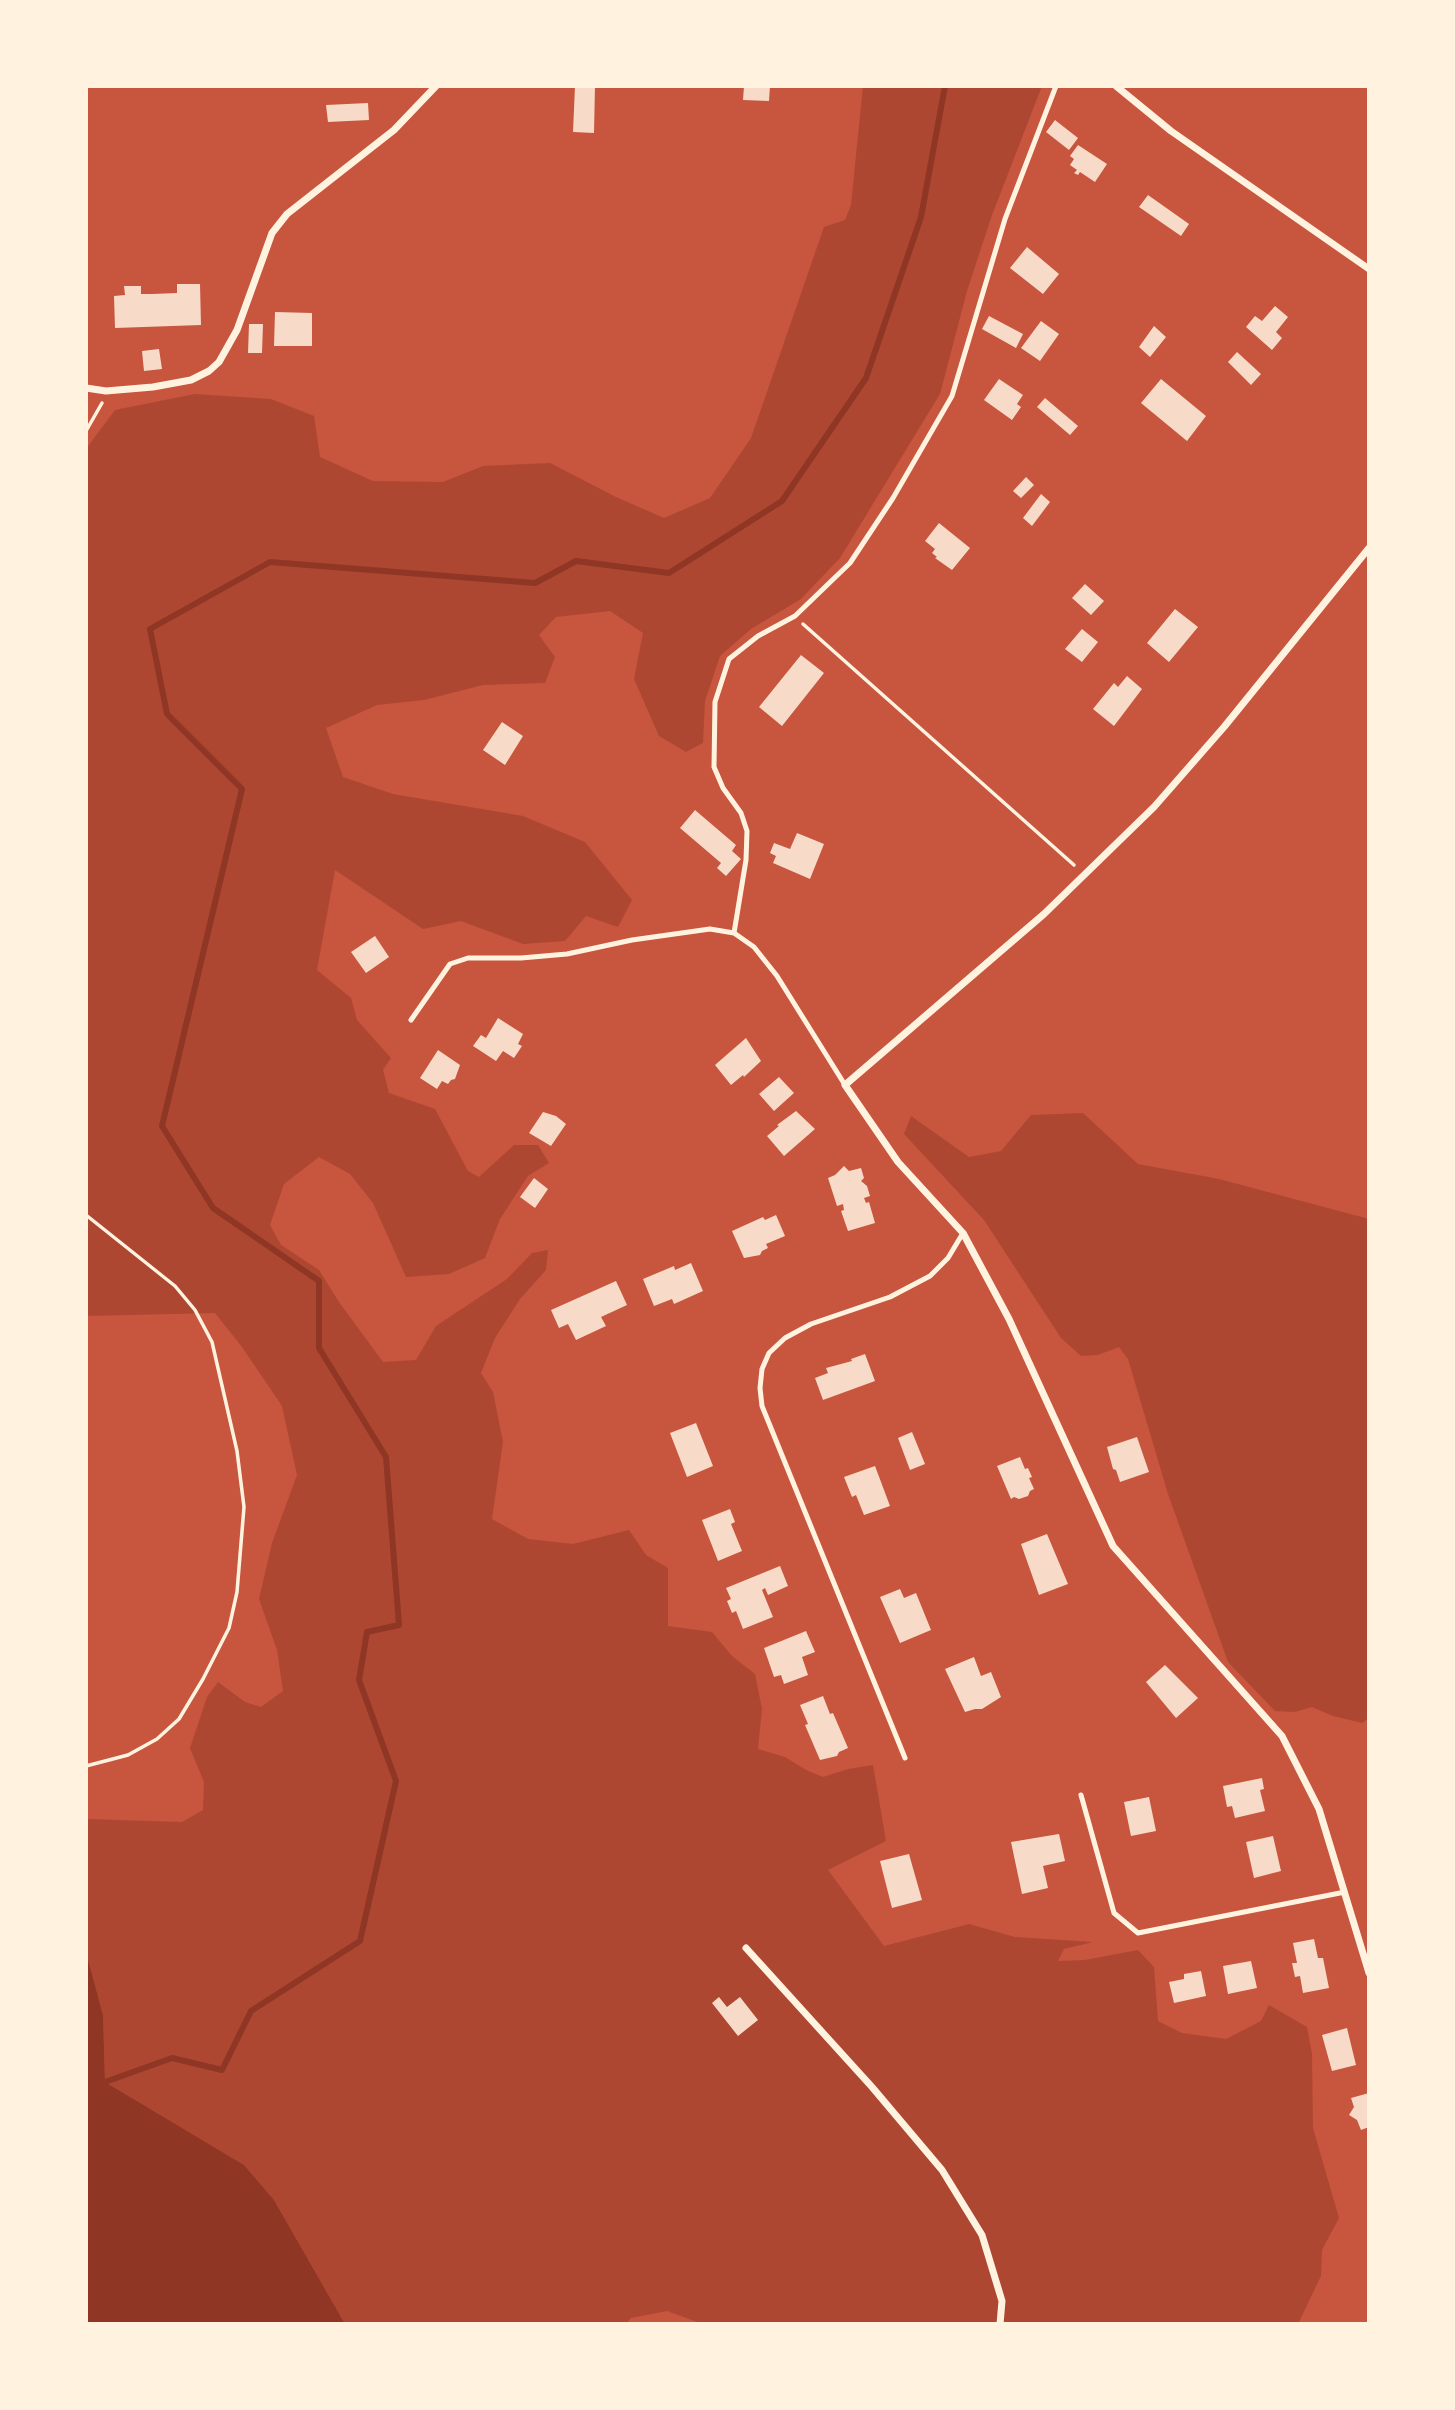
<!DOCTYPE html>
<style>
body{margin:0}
#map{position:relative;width:1455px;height:2410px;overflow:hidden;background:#c8553d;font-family:Barlow,sans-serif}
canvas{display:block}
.frame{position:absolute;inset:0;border:88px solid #fff3e0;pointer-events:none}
</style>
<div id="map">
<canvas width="1455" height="2410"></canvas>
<div class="frame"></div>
</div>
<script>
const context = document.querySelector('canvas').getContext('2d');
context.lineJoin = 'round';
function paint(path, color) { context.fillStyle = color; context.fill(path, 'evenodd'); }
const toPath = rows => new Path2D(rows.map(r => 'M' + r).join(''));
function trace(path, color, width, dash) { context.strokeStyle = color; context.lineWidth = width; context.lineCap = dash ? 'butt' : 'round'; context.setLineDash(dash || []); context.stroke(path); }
paint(toPath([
 [863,86,1042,86,992,215,967,291,940,394,840,558,801,599,751,629,720,656,705,701,703,743,686,752,659,736,634,679,643,633,610,611,556,617,539,635,555,657,545,683,483,685,424,700,377,705,326,728,343,777,393,794,523,816,585,842,632,900,618,927,586,916,565,941,523,944,461,921,423,929,335,870,317,970,351,998,357,1020,391,1058,383,1070,389,1093,435,1109,468,1171,479,1177,514,1145,538,1145,549,1163,528,1176,500,1219,485,1258,449,1274,406,1277,373,1203,350,1174,319,1157,284,1184,270,1225,281,1245,319,1270,339,1302,383,1362,416,1360,436,1326,507,1279,532,1253,548,1250,546,1270,520,1299,495,1338,481,1373,493,1392,503,1442,492,1519,528,1539,573,1544,629,1530,646,1555,668,1568,668,1626,712,1632,732,1656,755,1674,762,1709,758,1749,785,1757,806,1770,823,1777,848,1769,873,1765,886,1841,828,1870,884,1946,969,1924,1015,1937,1093,1942,1064,1949,1058,1961,1085,1960,1138,1950,1154,1967,1158,2021,1182,2033,1226,2039,1261,2021,1269,2005,1307,2027,1312,2054,1313,2128,1339,2218,1322,2250,1321,2276,1298,2324,703,2324,667,2311,631,2318,626,2324,345,2324,274,2200,244,2165,105,2082,103,2015,86,1952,86,1819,182,1822,203,1810,204,1782,190,1748,207,1697,218,1682,245,1702,261,1707,283,1691,277,1650,259,1599,272,1543,297,1475,282,1406,242,1347,215,1313,86,1316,86,449,115,410,195,394,271,399,314,416,320,457,373,481,443,482,483,466,550,463,616,497,664,518,710,498,751,438,824,227,845,220,851,205],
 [1083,1113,1138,1164,1219,1179,1369,1219,1369,1718,1362,1723,1333,1716,1312,1707,1295,1712,1275,1711,1228,1662,1168,1494,1128,1359,1119,1347,1098,1355,1081,1356,1061,1338,984,1220,904,1134,911,1116,969,1157,1001,1151,1031,1115]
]), '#ae4732');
paint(toPath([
 [86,1952,103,2015,105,2082,244,2165,274,2200,345,2324,86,2324]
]), '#8f3625');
trace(toPath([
 [105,2082,172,2058,222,2070,251,2011,360,1941,396,1781,359,1680,367,1632,399,1625,386,1457,319,1348,319,1281,213,1208,162,1126,242,789,167,714,150,629,270,562,535,583,576,561,669,573,782,501,866,378,921,217,945,86]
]), '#8f3625', 6);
paint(toPath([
 [575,86,595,86,594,133,573,132],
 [744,86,770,86,769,101,743,100],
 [368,103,369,120,328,122,326,105],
 [1055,120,1078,138,1069,150,1046,132],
 [1078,145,1107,164,1095,182,1080,172,1078,175,1074,173,1077,170,1070,165,1074,159,1070,156],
 [1148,195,1189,224,1181,236,1139,207],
 [1027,247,1059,274,1043,294,1010,268],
 [177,284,200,284,201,325,115,328,114,296,125,295,124,286,141,286,141,294,152,294,177,293],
 [1275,306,1288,317,1276,332,1282,338,1272,350,1246,327,1255,316,1262,321],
 [275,312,312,313,312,346,274,346],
 [989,316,1023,334,1016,348,982,329],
 [1041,321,1059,334,1040,361,1021,348],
 [249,324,263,324,262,353,248,353],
 [1154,326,1166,337,1150,357,1139,347],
 [159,349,162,369,144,371,142,351],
 [1237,352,1261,374,1251,385,1228,362],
 [999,379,1023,395,1017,404,1021,407,1012,420,984,400],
 [1161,379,1206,416,1187,441,1141,403],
 [1045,398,1078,426,1070,435,1037,407],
 [1026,477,1034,485,1021,498,1013,491],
 [1041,494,1050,502,1032,526,1023,518],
 [939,523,970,548,952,570,935,558,937,557,932,553,935,549,925,541],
 [1085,584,1104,601,1091,615,1072,598],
 [1175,609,1198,627,1169,662,1147,643],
 [1082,629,1098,642,1082,662,1065,649],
 [801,655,824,673,782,726,759,707],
 [1127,676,1142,689,1114,726,1093,709,1114,683,1118,687],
 [502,722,523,736,505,765,483,750],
 [695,810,736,845,732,851,741,859,726,876,717,868,721,863,680,828],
 [797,833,824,844,810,879,773,863,776,856,770,853,774,843,790,849],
 [375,936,389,957,366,973,351,952],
 [498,1018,523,1034,518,1044,522,1046,514,1058,503,1051,496,1061,473,1046,481,1035,486,1038],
 [746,1038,761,1061,744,1077,743,1075,731,1085,715,1065],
 [438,1050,460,1065,455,1079,451,1080,448,1084,442,1081,437,1089,420,1078],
 [779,1077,794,1093,774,1111,759,1094],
 [796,1111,815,1129,784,1156,767,1136,779,1126,777,1125],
 [543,1112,556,1116,566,1124,551,1146,529,1133],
 [844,1166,849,1171,861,1168,864,1178,861,1181,867,1186,870,1196,864,1198,866,1203,869,1202,875,1223,848,1231,841,1211,844,1210,843,1204,837,1206,828,1178,835,1175],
 [534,1178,548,1189,535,1208,520,1197],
 [776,1215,785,1236,766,1244,768,1248,762,1251,760,1255,744,1258,732,1231,763,1217,765,1220],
 [691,1263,703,1291,674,1304,672,1299,654,1306,643,1279,674,1266,675,1270],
 [616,1281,627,1305,601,1317,606,1326,576,1340,568,1324,559,1328,551,1310],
 [865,1354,875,1381,823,1400,815,1378,828,1373,826,1368,852,1361,851,1359],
 [696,1423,713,1466,687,1477,670,1433],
 [912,1432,925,1464,910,1470,898,1438],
 [1137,1437,1149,1472,1120,1482,1116,1470,1113,1469,1107,1447],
 [1020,1457,1025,1469,1028,1468,1032,1477,1029,1478,1034,1489,1030,1491,1028,1496,1019,1499,1014,1497,1011,1499,997,1466],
 [875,1466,890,1506,864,1515,856,1495,852,1497,844,1477],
 [730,1509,735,1522,731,1524,742,1551,718,1561,702,1520],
 [1047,1534,1068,1584,1039,1595,1021,1544],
 [780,1566,788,1586,768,1595,765,1588,762,1590,773,1617,743,1629,736,1611,732,1613,727,1601,731,1599,726,1588],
 [900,1589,904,1598,916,1593,931,1630,900,1643,880,1597],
 [806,1631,815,1652,802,1657,808,1675,784,1684,781,1675,774,1677,764,1648],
 [974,1657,981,1676,991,1672,1001,1697,982,1709,975,1709,965,1712,945,1669],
 [1165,1665,1198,1698,1176,1718,1146,1682],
 [823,1696,830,1714,833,1713,848,1748,839,1752,837,1756,820,1760,805,1725,808,1724,800,1705],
 [1262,1778,1264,1789,1260,1790,1265,1811,1235,1818,1232,1806,1227,1807,1223,1786],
 [1149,1797,1156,1831,1131,1836,1124,1802],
 [1059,1834,1065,1861,1043,1866,1048,1888,1022,1894,1011,1842],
 [1273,1836,1281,1871,1254,1878,1246,1842],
 [909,1854,922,1900,892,1908,880,1861],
 [1314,1939,1318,1958,1323,1958,1329,1988,1303,1993,1300,1976,1295,1977,1292,1963,1297,1963,1293,1943],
 [1251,1961,1257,1988,1228,1994,1223,1966],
 [1201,1971,1206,1996,1174,2003,1169,1982,1184,1979,1184,1974],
 [719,1997,727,2007,740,1997,758,2020,738,2036,712,2003],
 [1347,2028,1356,2065,1332,2071,1322,2035],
 [1369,2093,1369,2127,1361,2130,1357,2120,1349,2115,1354,2107,1351,2098]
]), '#f7dbc8');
trace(toPath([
 [86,431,102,403],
 [803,624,1074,865],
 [86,1215,175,1286,195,1310,212,1342,237,1451,244,1507,237,1592,229,1628,203,1679,179,1719,157,1739,128,1755,86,1766]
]), '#fff3e0', 3.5);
trace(toPath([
 [734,933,746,860,747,831,741,813,723,788,714,767,715,702,729,659,758,636,795,616,850,563,893,498,952,396,1005,219,1056,86],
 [411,1020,450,964,468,958,521,958,567,954,632,940,710,929,734,933,754,947,777,976,845,1085],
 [905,1758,762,1406,760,1388,762,1369,769,1353,785,1338,811,1324,890,1297,930,1276,948,1258,963,1233],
 [1081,1795,1114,1913,1138,1933,1345,1892]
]), '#fff3e0', 5);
trace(toPath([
 [1116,86,1171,131,1369,269],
 [86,388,106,391,153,387,191,380,209,371,219,362,237,330,272,233,287,214,394,130,436,86],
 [1369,548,1224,727,1154,807,1044,914,845,1085,898,1162,963,1233,1009,1319,1113,1546,1282,1736,1319,1809,1369,1973],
 [746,1948,872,2087,942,2170,982,2235,1002,2301,1000,2324]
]), '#fff3e0', 7);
</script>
